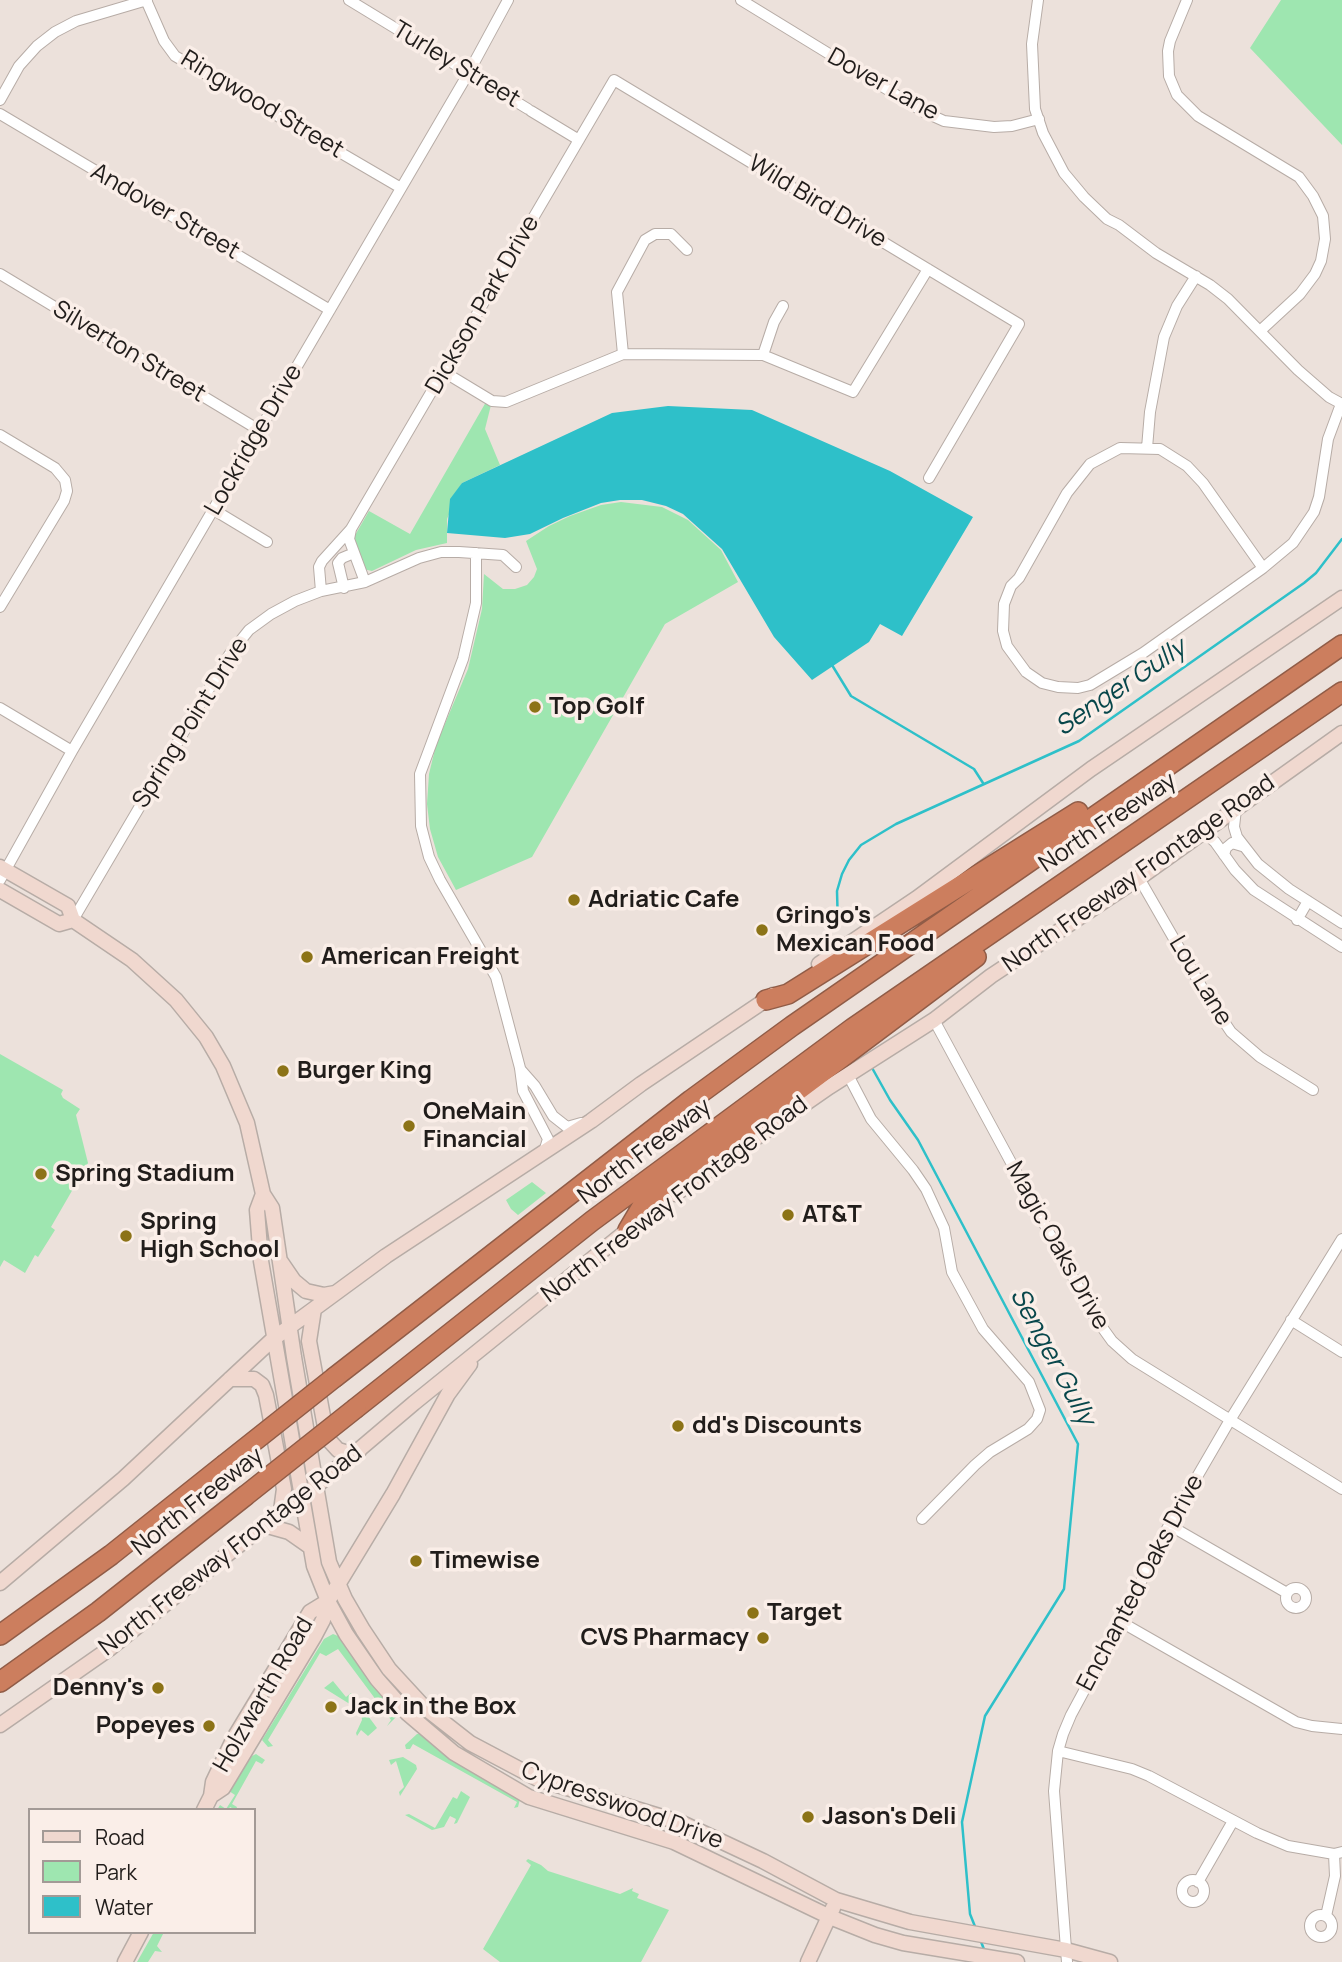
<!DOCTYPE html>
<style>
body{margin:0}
#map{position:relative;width:1342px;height:1962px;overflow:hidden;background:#ece1db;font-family:Manrope,sans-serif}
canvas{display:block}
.legend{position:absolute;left:28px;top:1808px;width:228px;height:126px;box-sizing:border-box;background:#faeee8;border:2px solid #a39a96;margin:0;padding:9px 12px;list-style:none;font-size:21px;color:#211d1b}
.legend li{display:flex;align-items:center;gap:14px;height:35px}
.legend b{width:35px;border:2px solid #a39a96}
</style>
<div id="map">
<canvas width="1342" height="1962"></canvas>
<ul class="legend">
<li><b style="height:9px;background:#f0d8cf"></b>Road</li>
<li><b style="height:19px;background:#9ee6b0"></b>Park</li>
<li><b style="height:19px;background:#2ec0c9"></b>Water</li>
</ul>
</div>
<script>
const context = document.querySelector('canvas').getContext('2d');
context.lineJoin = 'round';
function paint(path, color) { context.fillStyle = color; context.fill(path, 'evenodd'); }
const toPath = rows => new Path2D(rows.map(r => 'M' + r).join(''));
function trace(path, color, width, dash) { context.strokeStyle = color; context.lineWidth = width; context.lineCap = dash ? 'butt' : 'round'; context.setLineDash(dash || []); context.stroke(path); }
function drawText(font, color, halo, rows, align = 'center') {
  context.font = font + ' Manrope,sans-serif'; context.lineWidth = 7; context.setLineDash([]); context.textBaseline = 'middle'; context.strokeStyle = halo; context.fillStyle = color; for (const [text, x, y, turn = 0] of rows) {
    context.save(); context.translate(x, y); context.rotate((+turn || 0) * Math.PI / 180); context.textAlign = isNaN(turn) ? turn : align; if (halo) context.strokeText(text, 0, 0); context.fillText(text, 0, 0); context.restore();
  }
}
paint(toPath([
 [1281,0,1342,0,1342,145,1250,48],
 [486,402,491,405,485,429,500,465,462,483,447,519,447,543,416,550,372,571,363,569,355,548,354,537,369,511,410,534],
 [621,502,662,507,688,520,721,550,738,582,665,624,532,857,456,890,438,857,430,829,427,804,429,774,436,745,468,669,482,609,484,574,503,589,515,589,527,585,534,577,537,569,526,541,549,526,570,516,601,505],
 [0,1054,63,1090,61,1094,63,1098,80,1109,76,1115,88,1163,51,1227,55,1230,38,1257,35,1255,25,1273,4,1260,0,1267],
 [532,1182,546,1193,518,1215,511,1209,506,1200],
 [333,1634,343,1638,397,1709,397,1716,387,1726,391,1720,338,1649,326,1656,320,1653,268,1740,273,1746,268,1747,262,1740,324,1639],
 [333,1681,346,1697,351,1693,377,1728,368,1736,361,1730,357,1736,356,1733,362,1720,361,1711,324,1688],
 [417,1734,423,1734,520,1799,518,1807,514,1808,517,1802,413,1744,410,1749,406,1749,405,1745],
 [256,1754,265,1760,262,1764,256,1761,232,1804,237,1807,236,1810,230,1807,228,1810,217,1810,220,1805,226,1809,235,1795,229,1791,252,1756],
 [403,1757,416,1765,417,1769,400,1796,399,1792,404,1787,396,1761,391,1765,389,1760],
 [461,1791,470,1797,457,1823,454,1824,456,1819,450,1816,444,1827,432,1830,405,1815,409,1814,435,1828,453,1797,457,1799],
 [528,1859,541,1865,548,1871,620,1894,633,1888,632,1891,639,1894,637,1898,669,1910,641,1962,500,1962,483,1949,531,1865,526,1861],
 [154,1932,164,1932,157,1946,162,1952,155,1951,148,1962,137,1962]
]), '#9ee6b0');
paint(toPath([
 [668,406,752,410,890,471,973,517,902,636,880,624,869,642,812,680,774,637,722,549,683,514,666,506,642,500,620,500,601,503,563,518,530,534,505,538,447,533,450,499,462,483,612,413]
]), '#2ec0c9');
trace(toPath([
 [832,665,851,696,974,769,983,783],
 [838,928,837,891,842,874,849,860,861,845,896,824,1079,741,1304,583,1316,573,1342,539],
 [871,1066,890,1100,918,1140,1078,1444,1064,1589,985,1716,962,1822,970,1914,976,1929],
 [980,1939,985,1952]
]), '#2ec0c9', 2.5);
const street = toPath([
 [146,0,164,41,175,56,401,188],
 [349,0,528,109],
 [741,0,924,112,944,121,994,127,1012,126,1039,119],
 [1038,0,1032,44,1035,109,1043,133,1064,173,1084,197,1107,219,1119,225,1156,253,1210,285,1228,299,1298,370,1329,397,1342,404],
 [1187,0,1170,41,1168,51,1169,76,1177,95,1198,116,1299,177,1313,196,1323,216,1325,239,1321,261,1315,274,1300,294,1260,331],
 [0,100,19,66,37,46,55,32,76,21,147,0],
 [531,111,579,140],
 [0,114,330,310],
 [0,274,259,430],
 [623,354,617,292,645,240,655,234,671,234,687,250],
 [763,355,774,322,783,306],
 [444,372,492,401,506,402,623,354,763,355,853,392,928,269],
 [0,435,55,468,65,480,67,491,64,501,0,607],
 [1147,448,1150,412,1164,337,1177,306,1196,276],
 [214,510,267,542],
 [351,529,349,539,365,582],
 [476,553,476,603,463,659,420,774,421,826,429,857,440,880,496,977,520,1068,523,1091,548,1139,544,1152],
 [1263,568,1203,483,1187,466,1160,449,1120,448,1090,464,1067,493,1019,578,1011,586,1004,604,1003,631,1007,646,1026,672,1042,683,1058,687,1078,688,1090,685,1143,653,1263,568,1293,543,1314,512,1319,497,1328,439,1341,404],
 [344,588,338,563,342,558,354,553],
 [321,591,319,567,322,561,351,529,614,80,1019,324,929,478],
 [0,708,72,751],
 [1236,809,1234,827,1237,837,1258,864,1289,889,1342,923],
 [1203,831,1215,842,1235,870,1254,890,1342,947],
 [1224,855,1226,848,1232,843,1242,846],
 [1139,878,1208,998,1231,1032,1260,1057,1313,1090],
 [0,880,72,751,469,72,508,0],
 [73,920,229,655,249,630,271,614,295,601,321,591,365,582,419,558,441,552,459,552,503,555,516,567],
 [1297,920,1308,901],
 [934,1020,1094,1316,1112,1341,1132,1359,1342,1489],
 [520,1069,535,1086,553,1116,567,1127,581,1123],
 [848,1075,871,1119,913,1170,926,1189,944,1228,952,1272,983,1329,1029,1382,1040,1410,1037,1419,1028,1429,990,1452,975,1465,922,1519],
 [1291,1320,1342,1352],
 [1169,1525,1287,1593],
 '1286 1598a10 10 0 1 1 20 0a10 10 0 1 1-20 0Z',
 [1121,1622,1296,1722,1312,1726,1342,1729],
 [1058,1751,1132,1769,1149,1776,1257,1833,1288,1846,1334,1854,1342,1852],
 '1182 1891a11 11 0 1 1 22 0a11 11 0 1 1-22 0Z',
 [1198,1882,1233,1821],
 '1310 1926a11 11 0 1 1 22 0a11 11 0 1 1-22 0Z',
 [1326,1916,1335,1876,1334,1854],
 [1067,1962,1054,1791,1058,1751,1063,1734,1071,1715,1121,1622,1169,1525,1230,1420,1342,1239]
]);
const secondary = toPath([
 [0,867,68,906,73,920,132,960,176,1000,206,1037,223,1066,247,1123,263,1194,272,1208,294,1357,329,1562,345,1599,363,1630,389,1669,424,1707,470,1743,538,1779,682,1823,763,1861,836,1900,910,1922,1066,1950,1110,1962],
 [0,890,59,924,73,920],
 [819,964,917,898,1091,769,1342,598],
 [263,1194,257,1210,261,1261,314,1566,328,1601,346,1634,377,1679,407,1713,454,1753,529,1797,674,1842,830,1917,875,1935,903,1943,1017,1962],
 [675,1194,829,1087,934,1020,991,976,1139,878,1342,733],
 [281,1262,294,1281,306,1291,324,1295,335,1293],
 [314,1309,309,1341,327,1438,338,1450,348,1453,359,1451],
 [230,1379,254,1379,262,1385,266,1395,284,1489,281,1511],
 [264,1525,289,1532,309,1546],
 [0,1583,123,1479,273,1339,386,1256,591,1121,641,1084,773,995],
 [0,1725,109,1649,264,1525,315,1487,414,1403,634,1225],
 [211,1796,223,1788,314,1637,323,1620,328,1601,393,1494,448,1394,470,1364],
 [204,1810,211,1796,213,1782,234,1738,310,1612,328,1601],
 [125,1962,141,1932],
 [808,1962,833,1908]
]);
const highway = toPath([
 [766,1000,788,994,1078,812],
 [628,1230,641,1208,976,957],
 [335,1377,691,1100,792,1026,1342,645],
 [356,1408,592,1221,853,1028,1342,692],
 [0,1635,111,1555,224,1465],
 [0,1682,98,1612,245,1496]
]);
trace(street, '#b7aca6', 12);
trace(secondary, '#b7aca6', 17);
trace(highway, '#905c47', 22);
trace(street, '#fff', 10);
trace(secondary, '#f0d8cf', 14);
trace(highway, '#cc7e5e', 19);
const highwayBridge = toPath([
 [224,1465,335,1377],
 [245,1496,356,1408]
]);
trace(highwayBridge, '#905c47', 22, []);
trace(highwayBridge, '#cc7e5e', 19);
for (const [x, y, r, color] of [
 [535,707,7,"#8c7317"],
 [574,900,7,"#8c7317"],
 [762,930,7,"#8c7317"],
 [307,957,7,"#8c7317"],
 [283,1071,7,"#8c7317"],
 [409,1126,7,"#8c7317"],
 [41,1174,7,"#8c7317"],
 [788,1215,7,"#8c7317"],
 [126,1236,7,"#8c7317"],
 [678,1426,7,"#8c7317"],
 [416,1561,7,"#8c7317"],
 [753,1613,7,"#8c7317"],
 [763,1638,7,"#8c7317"],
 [158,1688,7,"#8c7317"],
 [331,1707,7,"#8c7317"],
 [209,1726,7,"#8c7317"],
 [808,1817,7,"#8c7317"]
]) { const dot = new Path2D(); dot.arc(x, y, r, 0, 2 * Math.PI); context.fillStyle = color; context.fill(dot); trace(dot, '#faeee8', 2.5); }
drawText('24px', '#211d1b', '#faeee8', [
 ["Turley Street",456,65,31],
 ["Dover Lane",883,85,29],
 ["Ringwood Street",262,105,31],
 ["Wild Bird Drive",817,202,31],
 ["Andover Street",165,212,30],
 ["Dickson Park Drive",483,305,-60],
 ["Silverton Street",129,352,31],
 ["Lockridge Drive",254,440,-60],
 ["Spring Point Drive",191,723,-58],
 ["North Freeway",1108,823,-34],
 ["North Freeway Frontage Road",1139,874,-35],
 ["Lou Lane",1200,981,59],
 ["North Freeway",645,1152,-37],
 ["North Freeway Frontage Road",675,1200,-37],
 ["Magic Oaks Drive",1057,1246,61],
 ["North Freeway",198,1502,-38],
 ["North Freeway Frontage Road",231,1551,-38],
 ["Enchanted Oaks Drive",1141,1583,-62],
 ["Holzwarth Road",264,1695,-60],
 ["Cypresswood Drive",622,1806,20]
]);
drawText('bold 24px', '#211d1b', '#faeee8', [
 ["Top Golf",549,707],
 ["Adriatic Cafe",588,900],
 ["Gringo's",776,916],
 ["Mexican Food",776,944],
 ["American Freight",321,957],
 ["Burger King",297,1071],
 ["OneMain",423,1112],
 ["Financial",423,1140],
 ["Spring Stadium",55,1174],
 ["AT&T",802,1215],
 ["Spring",140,1222],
 ["High School",140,1250],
 ["dd's Discounts",692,1426],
 ["Timewise",430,1561],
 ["Target",767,1613],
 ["CVS Pharmacy",749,1638,"right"],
 ["Denny's",144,1688,"right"],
 ["Jack in the Box",345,1707],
 ["Popeyes",195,1726,"right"],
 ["Jason's Deli",822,1817]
], 'left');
drawText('italic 26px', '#08474b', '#faeee8', [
 ["Senger Gully",1121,688,-34],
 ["Senger Gully",1052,1357,62]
]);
</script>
